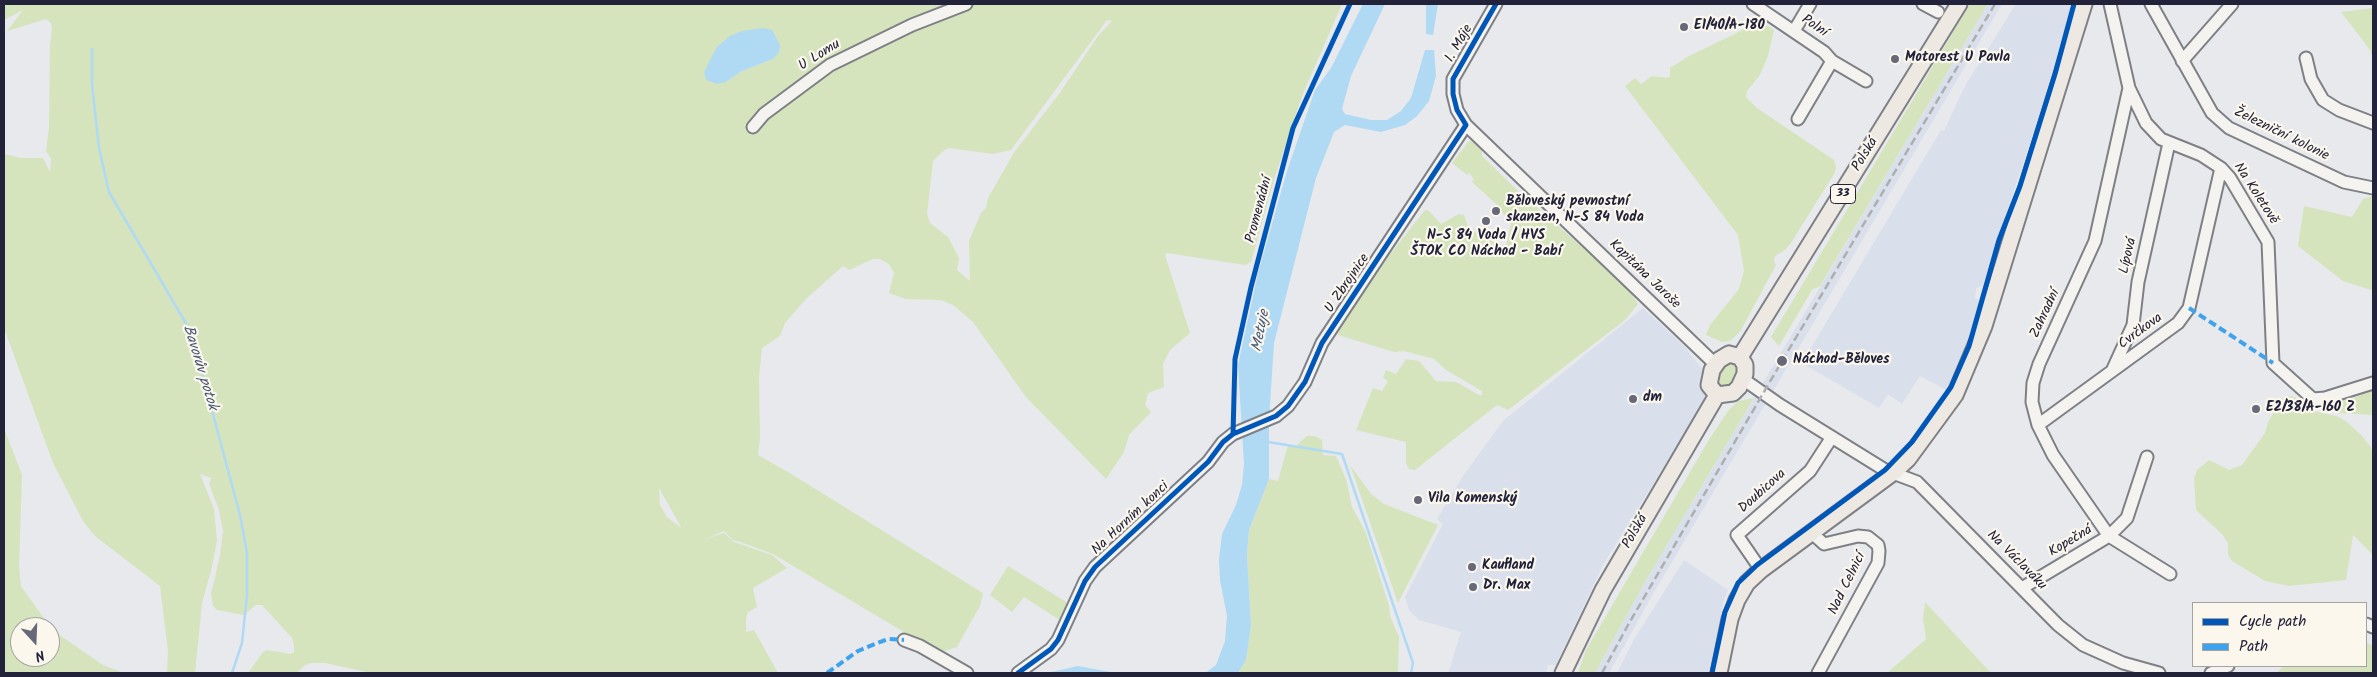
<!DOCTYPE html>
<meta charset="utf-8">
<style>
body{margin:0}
#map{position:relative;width:2377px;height:677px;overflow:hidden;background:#e7e9ec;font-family:Kalam,sans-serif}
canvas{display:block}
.frame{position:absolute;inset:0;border:5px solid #22223b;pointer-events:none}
.legend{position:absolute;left:2192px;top:602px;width:175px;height:65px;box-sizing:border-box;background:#fbf7ec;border:1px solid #a4a2a5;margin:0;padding:6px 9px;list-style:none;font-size:15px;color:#22223b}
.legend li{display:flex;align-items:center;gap:10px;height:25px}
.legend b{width:25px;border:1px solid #a4a2a5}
.north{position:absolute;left:10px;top:617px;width:50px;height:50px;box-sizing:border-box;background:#fbf7ec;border:1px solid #a4a2a5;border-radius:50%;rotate:160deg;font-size:14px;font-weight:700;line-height:20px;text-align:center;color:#22223b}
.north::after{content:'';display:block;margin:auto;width:18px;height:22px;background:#676879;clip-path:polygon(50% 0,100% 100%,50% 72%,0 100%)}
</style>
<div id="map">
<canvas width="2377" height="677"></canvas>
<div class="frame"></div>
<ul class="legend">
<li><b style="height:6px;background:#0057b8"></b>Cycle path</li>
<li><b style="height:6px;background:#3ea2ec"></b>Path</li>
</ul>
<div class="north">N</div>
</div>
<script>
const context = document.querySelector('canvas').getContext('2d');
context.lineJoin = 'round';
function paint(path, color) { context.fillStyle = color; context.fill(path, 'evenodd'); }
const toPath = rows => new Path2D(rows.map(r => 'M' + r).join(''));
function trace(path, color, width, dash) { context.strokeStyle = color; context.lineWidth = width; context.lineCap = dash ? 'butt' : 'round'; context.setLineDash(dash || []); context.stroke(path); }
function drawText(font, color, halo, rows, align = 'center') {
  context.font = font + ' Kalam,sans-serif'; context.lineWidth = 4.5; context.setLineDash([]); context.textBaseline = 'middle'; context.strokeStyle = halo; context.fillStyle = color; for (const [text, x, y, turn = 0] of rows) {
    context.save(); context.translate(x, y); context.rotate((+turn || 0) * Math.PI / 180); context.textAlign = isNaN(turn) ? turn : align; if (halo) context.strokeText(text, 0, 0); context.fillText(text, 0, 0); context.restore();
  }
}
paint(toPath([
 [1988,4,2002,4,1653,594,1609,673,1595,673,1642,587],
 [2016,4,2077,4,2059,47,2055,68,1982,286,1976,288,1975,298,1980,301,1962,357,1946,390,1920,376,1902,404,1888,394,1879,408,1802,363,1941,130,1944,131,1965,86],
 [1643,308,1683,345,1703,370,1705,400,1603,565,1556,665,1548,665,1546,673,1448,673,1461,632,1419,620,1409,610,1405,597,1443,524,1437,519,1463,476,1503,421],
 [1684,560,1728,590,1724,599,1710,673,1617,673,1633,641]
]), '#d9e0eb');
paint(toPath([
 [4,4,1342,4,1302,96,1274,180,1251,262,1245,265,1167,253,1165,255,1190,333,1170,350,1163,364,1164,387,1148,393,1145,405,1151,412,1129,435,1124,452,1106,479,1026,397,973,322,953,305,941,300,906,299,889,293,894,273,889,264,880,259,873,259,849,270,843,266,807,298,785,323,780,336,762,348,759,377,760,438,758,455,793,475,983,593,980,606,957,647,939,653,773,554,746,544,733,540,724,531,703,540,724,533,734,542,772,555,787,568,753,588,757,607,748,612,746,618,746,632,754,630,778,673,371,673,325,663,311,663,305,665,297,673,248,673,263,652,267,650,290,654,294,652,294,645,292,638,262,605,256,605,244,615,217,610,213,606,211,594,220,555,223,531,219,510,209,484,211,478,200,474,214,509,217,541,212,567,202,603,195,673,167,673,168,651,160,586,95,536,83,521,53,463,4,328,4,154,21,158,43,158,50,172,51,159,46,151,49,127,50,44,52,29,51,23,46,19,7,31,23,10,4,20],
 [1107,20,1112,21,1098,36,1059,94,1015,151,988,198,986,208,981,213,969,241,970,281,957,270,959,258,948,237,930,223,927,214,933,161,943,151,949,148,993,154,1011,150],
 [776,36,773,59,742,71,726,82],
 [659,488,680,525,681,528,667,517,660,505],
 [1970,4,1988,4,1820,286,1812,290,1779,346,1771,337],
 [2373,8,2373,59,2370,50,2341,12],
 [1757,19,1774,30,1768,56,1760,75,1747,91,1746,97,1757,108,1834,160,1836,167,1834,174,1791,243,1785,250,1775,256,1774,262,1776,265,1740,332,1730,341,1722,342,1706,335,1710,325,1739,289,1744,271,1738,235,1625,86,1635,78,1641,84,1652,76,1668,78,1670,76,1670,68,1689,56,1749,27],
 [1469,141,1474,141,1482,150,1482,156,1519,192,1627,286,1638,304,1625,320,1508,410,1497,405,1415,470,1409,469,1406,463,1406,442,1356,430,1373,388,1382,391,1388,381,1383,378,1386,370,1396,374,1406,359,1419,361,1436,381,1456,382,1479,395,1482,395,1482,391,1446,370,1434,359,1404,351,1394,352,1338,335,1341,326,1388,257,1425,210,1429,211,1441,224,1459,214,1464,215,1469,229,1506,247,1511,223,1496,204,1472,182,1474,179,1469,173,1467,175,1452,163],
 [2373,196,2373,289,2371,290,2343,281,2298,246,2304,206,2352,217,2363,199],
 [1734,361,1739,366,1739,373,1734,383,1722,389,1715,383,1717,373,1726,363],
 [2373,389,2373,415,2337,413,2317,403,2351,399],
 [2291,396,2298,399,2312,411,2336,416,2346,421,2362,436,2370,446,2373,453,2373,555,2353,535,2346,580,2289,586,2265,581,2232,561,2228,555,2228,543,2222,534,2196,510,2194,478,2197,470,2209,460,2229,470,2242,465,2265,433,2268,422,2277,407,2284,398],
 [1754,398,1642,587,1595,673,1578,673,1586,650,1710,438,1728,411,1738,401],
 [4,428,22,475,19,567,21,586,43,617,61,636,103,665,124,673,4,673],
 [20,627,50,627,50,657,20,657],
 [1307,436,1315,436,1322,440,1323,455,1336,456,1346,479,1352,507,1366,533,1389,606,1390,616,1399,637,1398,673,1238,673,1246,660,1251,625,1247,555,1249,530,1269,479,1278,481,1288,445,1296,446],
 [1350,465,1371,494,1384,504,1438,525,1398,603],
 [1008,566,1071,605,1063,619,1058,619,1024,597,1012,612,990,595],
 [1925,602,1991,673,1887,673,1926,639,1923,619],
 [2366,642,2373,646,2373,673,2276,673,2284,666,2366,666]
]), '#d5e4bd');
paint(toPath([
 [1363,4,1385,4,1351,76,1342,109,1345,114,1371,120,1387,120,1401,111,1411,98,1425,50,1434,50,1436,76,1429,101,1417,116,1405,125,1381,132,1345,125,1334,132,1316,178,1274,343,1269,420,1269,479,1249,530,1247,555,1251,625,1246,660,1238,673,1205,673,1216,665,1225,641,1227,616,1220,580,1219,559,1222,534,1236,505,1242,485,1244,464,1238,365,1258,273,1287,171,1315,90,1331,68],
 [1426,4,1438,4,1433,35,1426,34],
 [763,28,772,30,780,45,779,52,773,59,742,71,726,82,717,84,706,80,704,72,717,47,730,36,742,31],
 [1078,666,1116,673,1047,673]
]), '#b0d9f4');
trace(toPath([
 [92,49,92,84,99,148,109,192,191,332,240,515,247,553,247,595,242,643,232,673],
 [1268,442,1342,454,1413,663,1411,673]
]), '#b0d9f4', 2.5);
const minor = toPath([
 [1496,4,1453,79,1453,94,1457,110,1466,125,1715,364],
 [1753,4,1824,52,1832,61,1866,81],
 [1923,4,1938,12],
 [2110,4,2129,88,2146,123,2161,139,2201,155,2221,168,2230,178,2268,242,2273,363,2313,399,2325,398,2373,383],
 [2151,4,2212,113,2229,128,2344,182,2373,188],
 [1794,31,1810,4],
 [2306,58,2311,79,2323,100,2339,110,2373,123],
 [2182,61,2232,4],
 [2129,88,2095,241,2039,364,2033,383,2032,402,2038,425,2053,455,2109,536,2170,574],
 [1798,119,1832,61],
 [753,127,764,114,830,65,912,25,966,4],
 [2112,371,2133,325,2138,282,2169,143],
 [1743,379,1780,405,1885,470,1917,482,2058,625,2083,645,2123,663,2159,673],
 [2038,425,2178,323,2189,308,2221,168],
 [1812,533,1824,544,1858,536,1868,537,1878,545,1879,551,1878,563,1818,673],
 [1761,570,1737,535,1810,471,1832,437],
 [2022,588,2109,536,2127,518,2147,457],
 [2366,624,2373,627],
 [904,640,920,646,967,673],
 [1018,673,1051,649,1058,640,1085,581,1095,567,1208,462,1223,442,1233,434,1276,416,1288,406,1305,382,1322,343,1466,125],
 [2211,673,2228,666]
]);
const major = toPath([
 [1729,354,1740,357,1745,365,1745,374,1739,387,1733,393,1717,395,1709,385,1712,370,1719,360,1729,354],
 [1740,357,1959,4],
 [1563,673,1603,590,1717,395],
 [1719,673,1730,619,1737,600,1747,583,1761,570,1894,472,1908,459,1955,395,1984,326,2084,4]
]);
trace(minor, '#7f8086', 15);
trace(major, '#7f8086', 19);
trace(minor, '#f4f3f0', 11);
trace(major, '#ede9e2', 15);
trace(toPath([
 [1602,673,1628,625,1782,361,1995,4]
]), '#aeaeaf', 2.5, [8, 4]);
trace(toPath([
 [2189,308,2273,363],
 [827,673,858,651,875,644,888,639,904,640]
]), '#3ea2ec', 4, [8, 4]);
trace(toPath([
 [1233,434,1235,359,1251,287,1293,128,1350,4],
 [1018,673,1051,649,1058,640,1085,581,1095,567,1208,462,1223,442,1233,434,1276,416,1288,406,1305,382,1322,343,1466,125,1457,110,1453,94,1453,79,1496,4],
 [1712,673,1725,612,1738,583,1757,565,1885,470,1912,442,1951,387,1969,346,1999,240,2020,186,2055,74,2074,4]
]), '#0057b8', 5);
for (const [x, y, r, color] of [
 [1684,27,5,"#676879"],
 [1895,59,5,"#676879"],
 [1496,211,5,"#676879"],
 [1486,221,5,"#676879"],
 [1782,361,6,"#676879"],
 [1633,399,5,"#676879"],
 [2256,409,5,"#676879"],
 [1418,500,5,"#676879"],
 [1472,567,5,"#676879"],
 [1473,587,5,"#676879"]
]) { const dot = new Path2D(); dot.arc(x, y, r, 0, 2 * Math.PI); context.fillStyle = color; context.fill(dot); trace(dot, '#fbf7ec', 2); }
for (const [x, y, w] of [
 [1843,194,25]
]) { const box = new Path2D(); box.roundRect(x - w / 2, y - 9.5, w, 19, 4); context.fillStyle = '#fbf7ec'; context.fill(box); trace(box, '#22223b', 1); }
drawText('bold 12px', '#22223b', null, [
 ["33",1843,194]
]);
drawText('bold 14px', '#22223b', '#fbf7ec', [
 ["E1/40/A-180",1694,27],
 ["Motorest U Pavla",1905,59],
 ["Běloveský pevnostní",1506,203],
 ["skanzen, N-S 84 Voda",1506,219],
 ["N-S 84 Voda / HVS",1486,237,"center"],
 ["ŠTOK CO Náchod - Babí",1486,253,"center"],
 ["Náchod-Běloves",1793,361],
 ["dm",1643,399],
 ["E2/38/A-160 Z",2266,409],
 ["Vila Komenský",1428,500],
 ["Kaufland",1482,567],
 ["Dr. Max",1483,587]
], 'left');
drawText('14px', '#22223b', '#fbf7ec', [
 ["Polní",1814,27,34],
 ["1. Máje",1460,44,-60],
 ["U Lomu",820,56,-32],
 ["Železniční kolonie",2281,135,26],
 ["Polská",1866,155,-59],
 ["Na Koletově",2255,194,57],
 ["Promenádní",1260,210,-75],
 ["Lípová",2129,256,-77],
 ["Kapitána Jaroše",1644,275,44],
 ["U Zbrojnice",1348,284,-56],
 ["Zahradní",2046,314,-65],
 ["Cvrčkova",2141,332,-36],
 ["Doubicova",1763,492,-42],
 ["Na Horním konci",1131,519,-43],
 ["Polská",1636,532,-60],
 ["Kopečná",2071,542,-31],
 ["Na Václaváku",2016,561,45],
 ["Nad Celnicí",1848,584,-64]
]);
drawText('italic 15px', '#455774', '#fbf7ec', [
 ["Metuje",1262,331,-79],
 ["Bavorův potok",199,368,73]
]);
</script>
